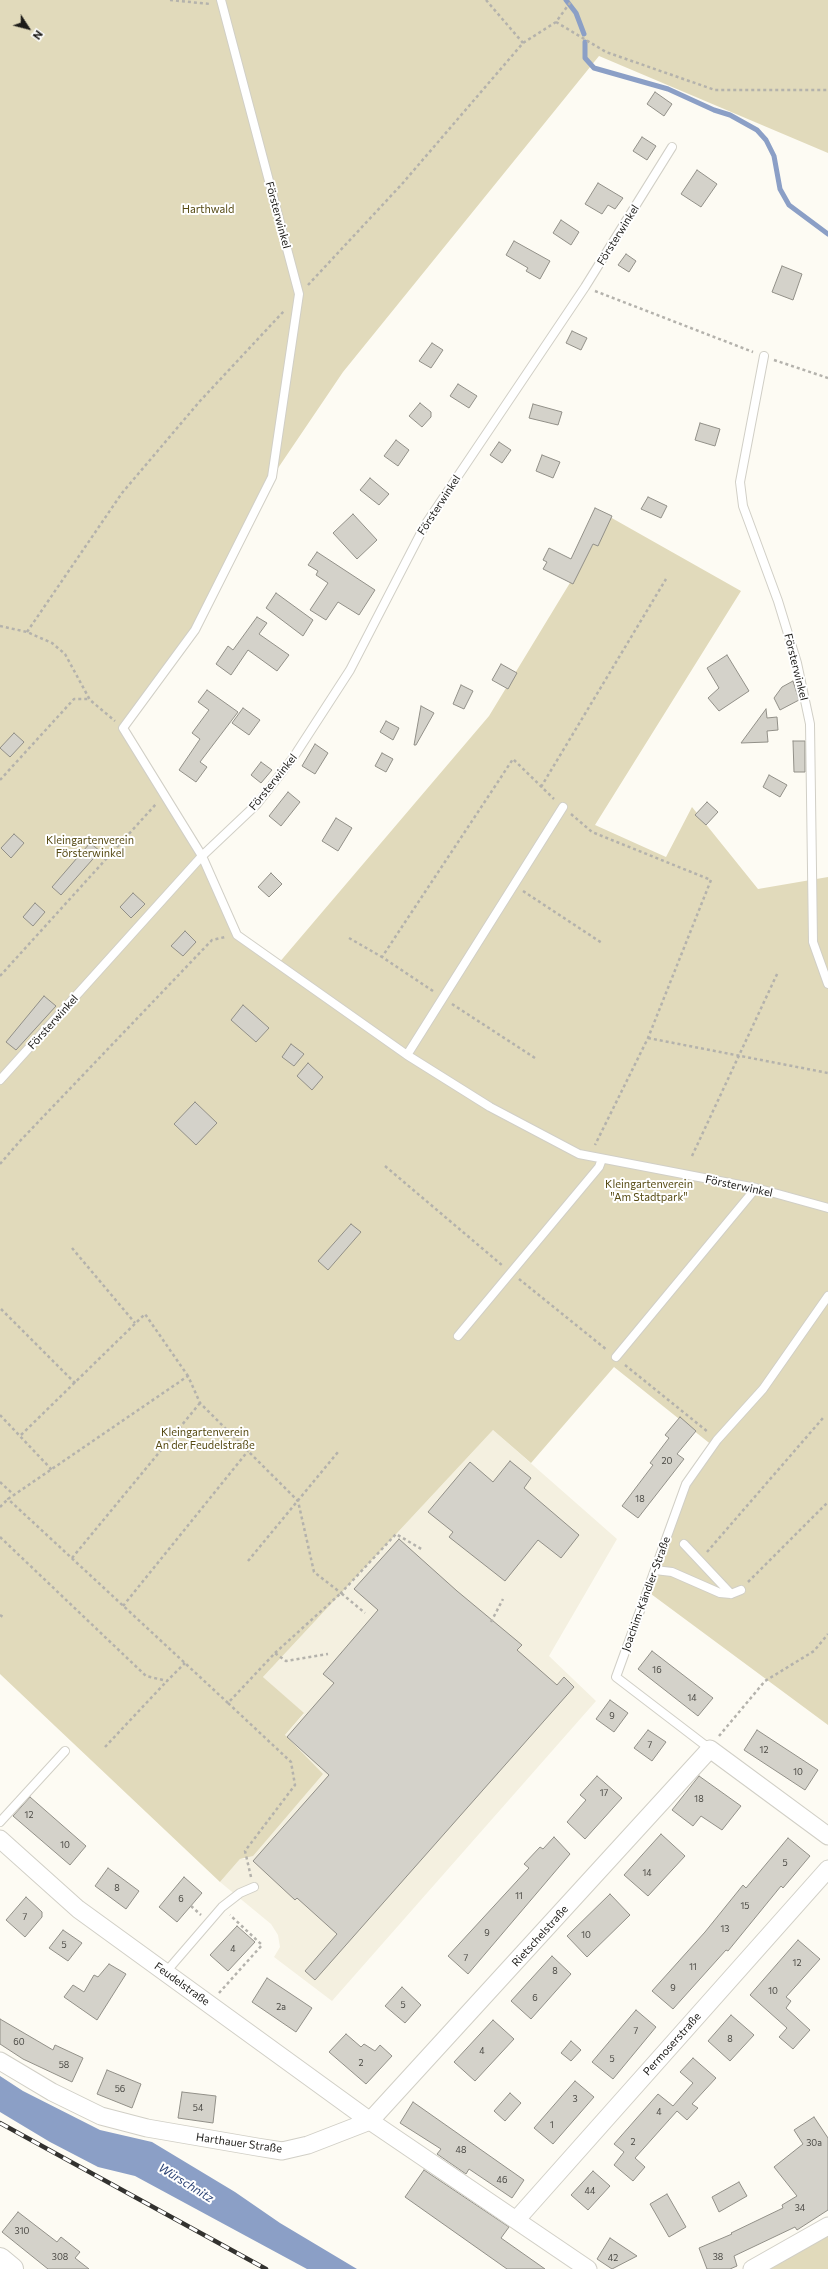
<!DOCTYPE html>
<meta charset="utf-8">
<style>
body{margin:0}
#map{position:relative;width:828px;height:2269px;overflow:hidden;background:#fdfbf3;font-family:Commissioner,sans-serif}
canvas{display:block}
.north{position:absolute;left:8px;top:8px;width:40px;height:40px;-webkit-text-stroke:3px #fff;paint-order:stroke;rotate:126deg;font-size:11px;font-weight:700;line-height:16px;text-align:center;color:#1c1b18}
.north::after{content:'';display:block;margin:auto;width:14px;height:18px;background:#1c1b18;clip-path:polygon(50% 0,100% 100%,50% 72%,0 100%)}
</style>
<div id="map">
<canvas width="828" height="2269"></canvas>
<div class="north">N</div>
</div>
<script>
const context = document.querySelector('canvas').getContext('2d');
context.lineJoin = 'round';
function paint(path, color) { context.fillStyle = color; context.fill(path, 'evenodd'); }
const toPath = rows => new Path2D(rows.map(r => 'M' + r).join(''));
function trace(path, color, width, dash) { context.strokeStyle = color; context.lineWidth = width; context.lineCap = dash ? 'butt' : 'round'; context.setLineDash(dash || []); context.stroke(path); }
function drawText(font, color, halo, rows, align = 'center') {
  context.font = font + ' Commissioner,sans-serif'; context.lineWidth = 4; context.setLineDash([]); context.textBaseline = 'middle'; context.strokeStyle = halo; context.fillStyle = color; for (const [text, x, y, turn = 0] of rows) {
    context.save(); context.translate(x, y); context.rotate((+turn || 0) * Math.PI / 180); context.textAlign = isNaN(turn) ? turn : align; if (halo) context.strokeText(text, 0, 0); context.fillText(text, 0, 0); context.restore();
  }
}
paint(toPath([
 [493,1430,617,1539,549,1656,596,1701,332,2001,274,1957,280,1947,278,1935,271,1924,220,1882,240,1859,246,1859,285,1735,304,1714,263,1677]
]), '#f4f0e0');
paint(toPath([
 [0,0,828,0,828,153,599,56,343,372,272,477,195,630,123,728,202,856,237,935,278,964,489,716,610,517,741,591,595,825,666,857,692,807,758,889,828,877,828,1725,647,1591,686,1484,713,1446,614,1367,531,1463,493,1430,263,1677,304,1713,285,1735,323,1774,253,1856,240,1859,220,1882,0,1674],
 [828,2226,828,2269,752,2269]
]), '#e1dabb');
paint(toPath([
 [0,2076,23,2091,100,2130,152,2142,235,2192,280,2223,357,2269,307,2269,135,2176,98,2167,50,2142,0,2112]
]), '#8b9fc6');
trace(toPath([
 [566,0,576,13,584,34],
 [585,42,585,58,594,68,668,89,714,110,730,115,757,130,766,140,774,156,780,189,789,205,828,234]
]), '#8b9fc6', 5);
const building = toPath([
 [655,92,672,104,664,116,647,104,655,92],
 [642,137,656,146,647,160,633,151,642,137],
 [697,170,717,184,701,207,681,194,697,170],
 [598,183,623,198,615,209,608,205,602,214,585,204,598,183],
 [561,220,579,232,571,245,553,233,561,220],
 [514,241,550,261,540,279,526,271,528,268,506,255,514,241],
 [626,254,636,261,629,272,618,265,626,254],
 [782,266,802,274,793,300,772,292,782,266],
 [572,331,587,338,581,350,566,343,572,331],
 [432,343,443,350,431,368,419,361,432,343],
 [458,384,477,396,469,408,450,396,458,384],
 [420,403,431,412,431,417,422,427,409,416,420,403],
 [533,404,562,412,558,425,529,418,533,404],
 [700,423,720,429,715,446,695,440,700,423],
 [396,440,409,450,398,466,384,456,396,440],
 [499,442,511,450,502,463,490,455,499,442],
 [542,455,560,462,553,478,536,471,542,455],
 [370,478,389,494,379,505,360,490,370,478],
 [648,497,667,506,661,518,641,509,648,497],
 [595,508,612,516,598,546,593,544,573,584,543,569,547,562,543,560,549,548,571,559,595,508],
 [353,514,377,540,357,559,333,533,353,514],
 [317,552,375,590,359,615,338,602,326,620,310,610,328,583,316,575,318,571,308,565,317,552],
 [276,593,313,620,303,636,266,608,276,593],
 [257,617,267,623,259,634,289,655,277,671,248,650,231,675,216,664,228,646,233,650,257,617],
 [727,655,749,691,719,711,708,698,719,688,707,668,727,655],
 [501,664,517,673,508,689,492,680,501,664],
 [793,681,799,700,780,710,774,698,782,687,793,681],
 [461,685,473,691,464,709,453,704,461,685],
 [207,690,238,712,200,762,207,767,196,782,179,770,200,739,192,733,209,710,198,702,207,690],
 [421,706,434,713,416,745,414,745,421,706],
 [243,708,260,720,249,735,232,723,243,708],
 [766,709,767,718,777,717,778,730,767,731,768,742,741,743,766,709],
 [386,721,399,728,393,740,380,732,386,721],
 [14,733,24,742,10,757,0,748,14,733],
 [793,741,805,741,805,772,794,772,793,741],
 [315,744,328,753,315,774,302,766,315,744],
 [382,753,393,759,386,772,375,766,382,753],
 [261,762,272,770,261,783,251,775,261,762],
 [769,775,787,785,780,797,763,787,769,775],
 [288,792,300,802,281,826,269,816,288,792],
 [707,802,718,812,706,825,695,815,707,802],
 [336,818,352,828,338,851,322,841,336,818],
 [14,834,24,843,11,858,1,848,14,834],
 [90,843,100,851,61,895,52,887,90,843],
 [271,873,282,884,269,897,258,887,271,873],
 [133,893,145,904,131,918,120,907,133,893],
 [35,903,45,912,33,926,23,917,35,903],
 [185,931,196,942,183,956,171,946,185,931],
 [44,996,56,1006,16,1050,6,1042,44,996],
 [243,1005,269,1028,256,1042,231,1020,243,1005],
 [291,1044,304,1054,294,1066,282,1057,291,1044],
 [308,1063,323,1077,312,1090,297,1076,308,1063],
 [195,1102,217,1123,196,1145,174,1124,195,1102],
 [351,1224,361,1232,328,1270,318,1261,351,1224],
 [680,1417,696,1431,677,1454,684,1459,638,1518,622,1506,653,1465,650,1463,669,1438,665,1435,680,1417],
 [510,1461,531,1478,524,1488,579,1535,561,1558,538,1540,505,1581,449,1537,453,1532,428,1512,470,1462,493,1482,510,1461],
 [399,1539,457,1591,522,1645,517,1650,557,1685,564,1677,574,1687,315,1980,305,1971,337,1934,297,1898,295,1900,253,1861,329,1775,287,1737,334,1683,323,1674,378,1610,354,1589,399,1539],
 [652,1651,713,1698,698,1716,638,1669,652,1651],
 [610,1700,628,1713,614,1732,596,1719,610,1700],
 [648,1730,666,1742,652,1761,634,1748,648,1730],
 [757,1730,818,1770,805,1790,744,1750,757,1730],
 [597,1776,622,1798,585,1839,567,1822,586,1800,580,1795,597,1776],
 [699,1776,741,1806,722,1830,701,1816,693,1826,672,1810,699,1776],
 [30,1797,86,1846,70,1865,13,1816,30,1797],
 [661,1834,685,1856,648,1896,624,1875,661,1834],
 [554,1837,570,1854,468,1974,448,1956,529,1868,524,1864,540,1847,543,1849,554,1837],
 [788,1838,810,1856,783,1888,781,1886,728,1951,726,1950,673,2009,652,1991,705,1932,743,1885,746,1888,788,1838],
 [108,1868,139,1891,126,1909,95,1886,108,1868],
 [184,1877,202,1893,177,1922,159,1907,184,1877],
 [610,1894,630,1915,587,1957,567,1936,610,1894],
 [26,1897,42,1912,42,1917,25,1937,6,1920,26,1897],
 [237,1926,255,1942,228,1971,210,1955,237,1926],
 [63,1930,82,1943,68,1961,49,1948,63,1930],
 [798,1940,820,1959,786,1997,791,2001,786,2008,810,2030,793,2049,779,2037,787,2028,750,1995,798,1940],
 [552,1956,571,1974,531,2019,511,2001,552,1956],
 [109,1964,126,1974,97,2020,64,1997,73,1985,84,1992,94,1975,98,1977,109,1964],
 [267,1978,312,2008,296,2032,252,2002,267,1978],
 [402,1987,421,2005,405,2023,385,2006,402,1987],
 [636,2010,656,2027,613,2079,592,2062,636,2010],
 [731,2015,754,2035,730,2061,708,2041,731,2015],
 [0,2019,53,2050,55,2045,83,2058,72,2082,23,2059,0,2044,0,2019],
 [493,2020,514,2039,475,2081,454,2062,493,2020],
 [346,2034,361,2047,364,2044,375,2051,380,2045,392,2056,366,2084,329,2052,346,2034],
 [571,2041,581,2050,571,2061,561,2053,571,2041],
 [693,2058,716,2078,692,2104,698,2108,687,2120,677,2111,635,2158,645,2167,633,2181,614,2165,624,2152,614,2144,658,2094,673,2106,693,2083,680,2072,693,2058],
 [107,2070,141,2084,132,2108,97,2094,107,2070],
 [575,2081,594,2097,553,2144,534,2128,575,2081],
 [182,2092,216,2096,213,2123,178,2118,182,2092],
 [510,2093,521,2103,505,2121,494,2111,510,2093],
 [413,2102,524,2180,512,2198,469,2169,466,2174,437,2154,441,2149,400,2123,413,2102],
 [814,2117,828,2138,828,2210,797,2230,795,2227,734,2256,737,2266,730,2269,707,2269,699,2248,732,2234,731,2233,783,2208,782,2205,797,2196,774,2167,803,2144,794,2130,814,2117],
 [424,2170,509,2227,501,2238,545,2269,507,2269,405,2197,424,2170],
 [593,2171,610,2186,588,2210,571,2195,593,2171],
 [739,2182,747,2196,719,2212,712,2197,739,2182],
 [667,2194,686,2227,669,2237,650,2204,667,2194],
 [18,2212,57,2242,61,2237,80,2252,75,2258,89,2269,48,2269,2,2232,18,2212],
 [610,2238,637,2256,612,2269,597,2259,610,2238]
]);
paint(building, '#d4d2ca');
trace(building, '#929088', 1);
const service = toPath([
 [221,0,299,294,272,477,195,630,123,728,202,856,237,935,407,1055,490,1107,579,1154,756,1188,828,1208],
 [764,356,740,482,743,506,778,601,797,663,810,724,813,942,828,984],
 [407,1055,563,807],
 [0,1080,202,856,257,804,293,758,350,670,425,525,585,287,672,147],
 [458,1336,599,1167,602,1159],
 [616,1357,756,1188],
 [684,1544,731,1594],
 [655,1570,672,1572,720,1593,731,1594,741,1590],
 [710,1749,616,1677,686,1484,717,1440,763,1389,828,1296],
 [0,1822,65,1751],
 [166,1972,222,1907,240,1893,254,1887]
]);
const minor = toPath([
 [0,1839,78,1909,370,2121,710,1749,828,1836],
 [0,2061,52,2092,101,2116,147,2128,257,2147,282,2151,308,2145,370,2121,588,2269],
 [517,2219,828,1869],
 [752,2269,828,2226]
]);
const primary = toPath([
 [0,2259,12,2269]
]);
trace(service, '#d1cfc6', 10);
trace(minor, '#d1cfc6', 19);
trace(primary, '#d1cfc6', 24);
trace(toPath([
 [170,0,210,4],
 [486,0,523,43],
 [556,22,606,52,715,90,828,90],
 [308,285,402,184,523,43,556,22,572,0],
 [595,291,753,352],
 [774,360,828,378],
 [0,626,27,632,52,643,65,654,90,700,115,721],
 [27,632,122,493,200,401,284,311],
 [0,780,74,699,90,699],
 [541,787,666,579],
 [571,814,592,832,711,880,648,1038,595,1145],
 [523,891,602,943],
 [349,938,382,957],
 [0,976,156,804],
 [433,991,382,957,513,759,554,799],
 [452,1004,535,1058],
 [648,1038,828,1073],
 [692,1156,778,972],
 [0,1164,20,1141,212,940,225,937],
 [385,1166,503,1266],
 [72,1248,135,1323],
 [519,1279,607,1350],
 [1,1309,76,1384],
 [625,1365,708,1432],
 [0,1415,52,1470],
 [21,1435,145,1314,188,1376],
 [0,1482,14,1495],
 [0,1507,8,1499],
 [0,1537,146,1676,167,1681,185,1663],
 [707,1552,823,1418],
 [72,1558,200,1403],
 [248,1561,338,1452],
 [748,1582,828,1502],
 [123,1606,248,1451],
 [0,1615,3,1617],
 [491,1622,503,1599],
 [275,1653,341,1593,365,1613],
 [228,1703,8,1499,188,1376,200,1403,298,1501,314,1572,341,1593,396,1534,423,1550],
 [719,1736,765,1681,814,1651,828,1634],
 [105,1747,166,1682],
 [251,1877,245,1851,295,1785,291,1762,228,1703,275,1653,286,1661,328,1654],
 [191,1906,201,1915],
 [219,1993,262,1945,230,1915]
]), '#b4b2ac', 2.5, [3, 3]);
trace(service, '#fff', 8);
trace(minor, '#fff', 17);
trace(primary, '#fff', 22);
const rail = toPath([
 [0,2123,266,2269]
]);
trace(rail, '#33322f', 4.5);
trace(rail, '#fff', 3, [9]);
drawText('9px', '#4a4944', null, [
 ["20",667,1461],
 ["18",640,1499],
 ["16",657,1670],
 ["14",692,1698],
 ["9",612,1716],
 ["7",650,1745],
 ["12",764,1750],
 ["10",798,1772],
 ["17",604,1793],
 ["18",699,1799],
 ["12",29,1815],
 ["10",65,1845],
 ["5",785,1863],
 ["14",647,1873],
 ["8",117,1888],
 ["11",519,1896],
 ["6",181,1899],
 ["15",745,1906],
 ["7",25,1917],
 ["13",725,1929],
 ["9",487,1933],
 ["10",586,1935],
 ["5",64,1945],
 ["4",233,1949],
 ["7",466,1958],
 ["12",797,1963],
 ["11",693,1967],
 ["8",555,1971],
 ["9",673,1988],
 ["10",773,1991],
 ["6",535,1998],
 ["5",403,2005],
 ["2a",281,2007],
 ["7",636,2031],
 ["8",730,2039],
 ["60",19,2042],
 ["4",482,2051],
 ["5",612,2059],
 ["2",361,2063],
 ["58",64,2065],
 ["56",120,2089],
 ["3",575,2099],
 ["54",198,2108],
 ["4",659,2112],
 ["1",552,2125],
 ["2",633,2142],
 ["30a",814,2143],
 ["48",461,2150],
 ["46",502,2180],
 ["44",590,2191],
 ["34",800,2208],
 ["310",22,2231],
 ["308",60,2257],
 ["38",718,2257],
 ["42",613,2258]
]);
drawText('11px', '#564a13', '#fff', [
 ["Harthwald",208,209],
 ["Kleingartenverein",90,840],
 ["Försterwinkel",90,853],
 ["Kleingartenverein",649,1184],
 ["\"Am Stadtpark\"",649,1197],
 ["Kleingartenverein",205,1432],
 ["An der Feudelstraße",205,1445]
]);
drawText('11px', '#1c1b18', '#fff', [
 ["Försterwinkel",278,215,75],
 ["Försterwinkel",618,235,-58],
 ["Försterwinkel",439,505,-57],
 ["Försterwinkel",796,667,76],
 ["Försterwinkel",273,782,-51],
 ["Försterwinkel",53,1022,-48],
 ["Försterwinkel",739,1186,12],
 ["Joachim-Kändler-Straße",646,1594,-70],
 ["Rietschelstraße",540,1936,-48],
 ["Feudelstraße",182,1984,36],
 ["Permoserstraße",672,2044,-48],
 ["Harthauer Straße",239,2143,8]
]);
drawText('italic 12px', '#2b4275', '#fff', [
 ["Würschnitz",186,2183,32]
]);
</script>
